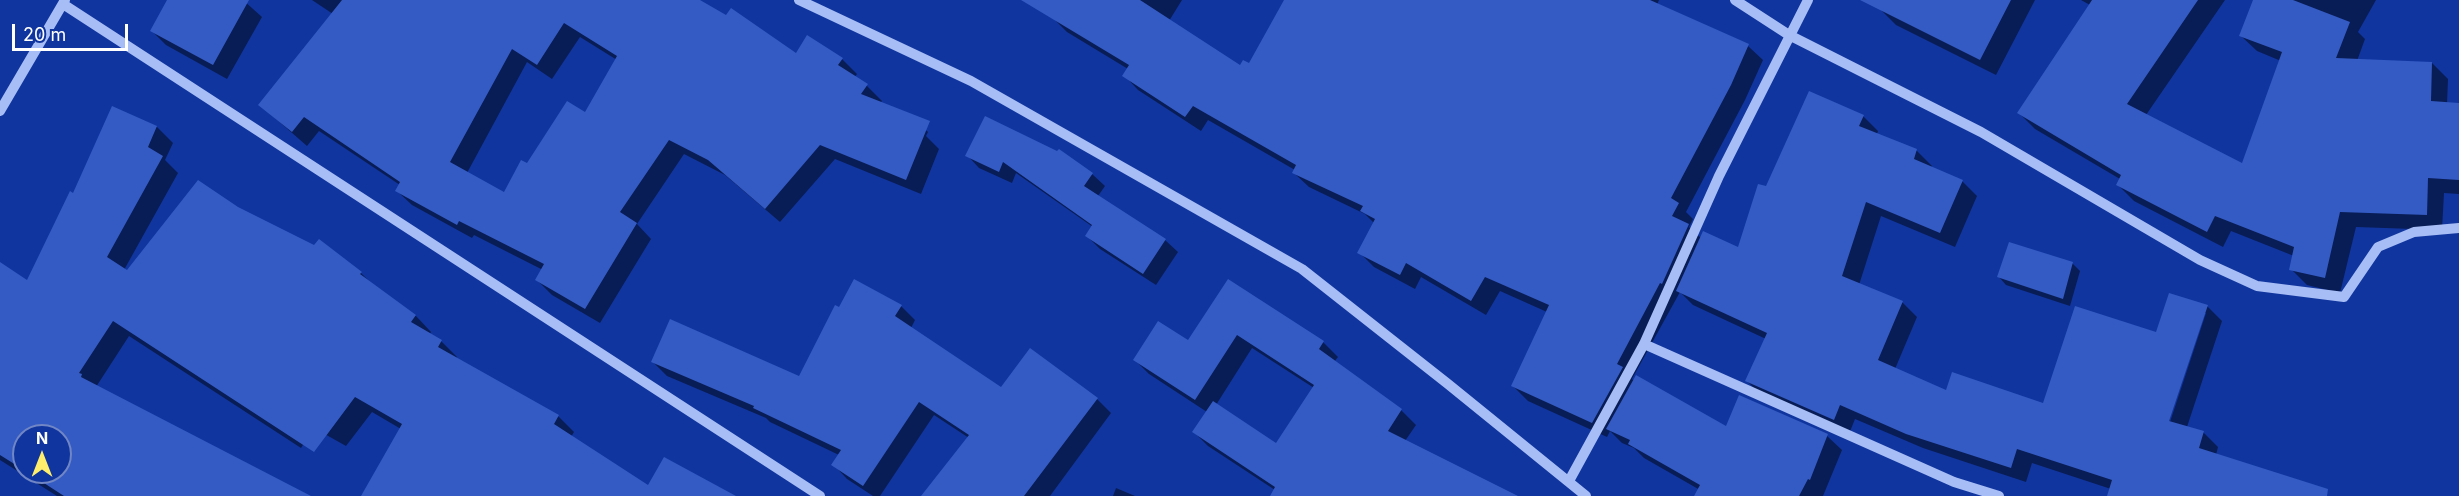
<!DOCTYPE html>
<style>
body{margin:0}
#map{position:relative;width:2459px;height:496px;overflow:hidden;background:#10359f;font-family:Inter,sans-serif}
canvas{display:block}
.north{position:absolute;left:12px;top:424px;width:60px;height:60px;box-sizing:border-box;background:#10359f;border:2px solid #7086c5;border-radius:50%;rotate:0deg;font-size:16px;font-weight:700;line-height:24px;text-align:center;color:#fff}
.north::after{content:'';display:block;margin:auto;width:21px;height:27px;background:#ffee6b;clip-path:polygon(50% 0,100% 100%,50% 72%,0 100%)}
.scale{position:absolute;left:12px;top:24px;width:116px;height:27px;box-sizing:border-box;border:3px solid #fff;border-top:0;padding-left:8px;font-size:18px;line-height:21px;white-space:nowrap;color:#fff;-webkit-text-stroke:4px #10359f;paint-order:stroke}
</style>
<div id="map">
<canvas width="2459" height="496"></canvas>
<div class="north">N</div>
<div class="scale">20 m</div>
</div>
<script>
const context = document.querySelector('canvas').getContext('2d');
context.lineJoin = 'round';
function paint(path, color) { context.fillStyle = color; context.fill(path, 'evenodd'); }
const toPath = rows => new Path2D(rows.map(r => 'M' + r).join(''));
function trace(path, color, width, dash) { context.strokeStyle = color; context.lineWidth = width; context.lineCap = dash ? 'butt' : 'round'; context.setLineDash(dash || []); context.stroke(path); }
paint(toPath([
 [169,0,243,0,262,17,227,79,166,45,152,31],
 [312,0,697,0,796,55,808,37,842,59,857,74,854,78,867,86,882,101,880,103,913,117,928,132,926,136,939,149,921,194,835,159,780,222,725,175,684,154,637,224,651,239,600,323,552,295,537,280,543,270,474,235,472,238,412,205,397,191,400,185,319,131,307,146,260,105,333,14],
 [580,37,617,60,585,114,504,194,467,173,527,62,552,79],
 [1063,0,1182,0,1169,21,1240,68,1250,65,1286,0,1659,0,1657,5,1748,46,1763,60,1745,100,1686,212,1693,219,1689,227,1701,238,1738,249,1767,188,1863,116,1878,131,1877,134,1917,151,1932,166,1931,168,1962,181,1977,196,1955,247,1881,216,1859,285,1902,302,1917,317,1895,369,1947,392,2044,405,2207,306,2222,321,2187,427,2203,432,2218,447,2216,455,2304,496,2114,496,2111,489,2032,463,2026,482,1923,448,1855,419,1849,434,1762,396,1747,381,1766,339,1693,305,1680,292,1632,379,1634,381,1726,428,1740,397,1827,436,1842,450,1823,496,1696,496,1700,490,1644,458,1634,448,1622,443,1610,431,1607,437,1528,401,1513,386,1547,312,1500,291,1486,315,1421,277,1415,289,1374,267,1359,252,1374,223,1365,214,1309,187,1294,173,1295,170,1208,120,1201,131,1138,90,1124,75,1128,69,1067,32,1052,17],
 [2203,313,2206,313,2168,428,2166,427],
 [1885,0,2035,0,1996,75,1896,25,1880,9],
 [2081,0,2225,0,2146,115,2243,165,2281,61,2257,51,2241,36,2255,0,2376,0,2358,32,2365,39,2357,61,2432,63,2448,79,2447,104,2459,105,2459,194,2444,193,2442,230,2356,227,2340,293,2307,285,2291,269,2294,256,2231,231,2223,247,2134,201,2118,185,2120,179,2035,129,2019,113,2090,5],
 [112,108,157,127,173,143,165,160,178,173,124,270,127,272,237,208,361,273,373,285,416,316,431,332,430,334,441,341,457,357,456,359,558,416,574,432,571,437,649,487,733,496,441,496,401,429,372,412,346,446,314,428,301,448,129,336,96,387,307,496,57,496,0,460,0,264,28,282,74,195],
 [24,436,60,436,60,472,24,472],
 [1058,153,1092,174,1105,186,1098,196,1165,240,1178,252,1156,285,1100,249,1087,236,1093,227,1016,173,1012,183,979,168,967,155],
 [2072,263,2080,271,2070,306,2006,285,1999,277],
 [1228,281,1323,342,1338,357,1334,362,1401,410,1416,425,1405,441,1500,496,1272,496,1275,490,1208,446,1194,432,1207,412,1149,374,1134,359,1189,342],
 [1252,348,1314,388,1276,445,1216,405],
 [901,306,915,320,911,328,1002,389,1097,399,1111,413,1050,496,927,496,969,438,934,415,880,496,873,496,847,479,833,464,839,455,770,422,766,418,667,376,653,362,799,378],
 [1116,488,1135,496,1113,496]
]), '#0007');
paint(toPath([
 [167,0,249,0,213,65,150,31],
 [342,0,700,0,726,15,731,8,796,53,807,35,843,58,838,65,868,84,861,94,930,121,906,180,820,145,765,209,708,160,669,140,620,212,637,223,585,309,535,280,544,264,459,221,457,225,395,191,400,182,304,117,292,132,258,105],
 [564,23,617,56,585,112,567,101,527,163,521,160,504,192,450,162,512,49,537,65],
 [1021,0,1140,0,1240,65,1243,60,1249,63,1284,0,1650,0,1749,44,1731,85,1671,198,1679,203,1672,216,1689,224,1662,284,1660,283,1617,364,1623,367,1592,423,1511,386,1549,305,1485,277,1471,301,1406,263,1400,275,1357,253,1375,219,1360,211,1363,206,1292,173,1296,165,1193,106,1185,117,1122,76,1129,65],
 [1860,0,2011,0,1980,60],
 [2092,0,2198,0,2127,104,2242,163,2282,52,2239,36,2253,0,2293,0,2350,22,2336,58,2432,62,2431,101,2459,103,2459,180,2428,178,2427,215,2340,212,2325,278,2289,270,2294,247,2215,216,2207,232,2116,185,2121,175,2017,113],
 [1809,91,1864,115,1859,126,1917,149,1914,159,1963,180,1940,233,1866,202,1842,276,1903,301,1878,360,1946,390,1952,372,2043,403,2075,306,2156,332,2169,293,2208,305,2169,421,2204,431,2199,448,2328,489,2327,496,2107,496,2112,480,2017,449,2011,468,1906,434,1840,405,1834,420,1745,381,1767,333,1676,291,1703,231,1738,247,1758,184,1766,186],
 [112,106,157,126,148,147,163,156,107,257,127,270,198,180,238,207,314,245,319,239,362,272,360,274,416,315,411,322,442,340,438,347,559,415,554,424,648,485,664,457,736,496,361,496,402,424,355,397,314,452,113,321,79,373,82,374,81,377,311,496,64,496,27,472,60,472,60,436,24,436,24,470,0,455,0,262,27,280,70,191,73,193],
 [985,116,1057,151,1059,149,1093,173,1084,186,1166,239,1143,274,1085,236,1092,225,1003,162,999,172,965,156],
 [2009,242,2073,262,2063,299,1997,277],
 [854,279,902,305,895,316,1001,387,1030,348,1098,398,1024,496,921,496,969,435,919,402,863,486,831,465,841,450,753,408,754,406,651,362,670,319,799,376,835,305,839,307],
 [1228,279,1324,341,1319,349,1402,409,1388,431,1518,496,1270,496,1275,487,1192,432,1213,401,1276,443,1314,385,1237,335,1195,400,1133,360,1158,321,1188,340],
 [1636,375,1726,426,1739,395,1828,434,1810,480,1808,479,1799,496,1694,496,1700,485,1628,444,1630,440,1606,429]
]), '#345bc4');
trace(toPath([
 [799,0,971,81,1302,269,1448,384,1586,496],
 [1735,0,1789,35,1981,132,2200,260,2257,286,2344,297,2378,247,2414,232,2459,228],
 [63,4,820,496],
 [0,111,65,0],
 [1644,344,1954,482,1999,496],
 [1569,481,1644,344,1719,176,1808,0]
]), '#a7bdf5', 10);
</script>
